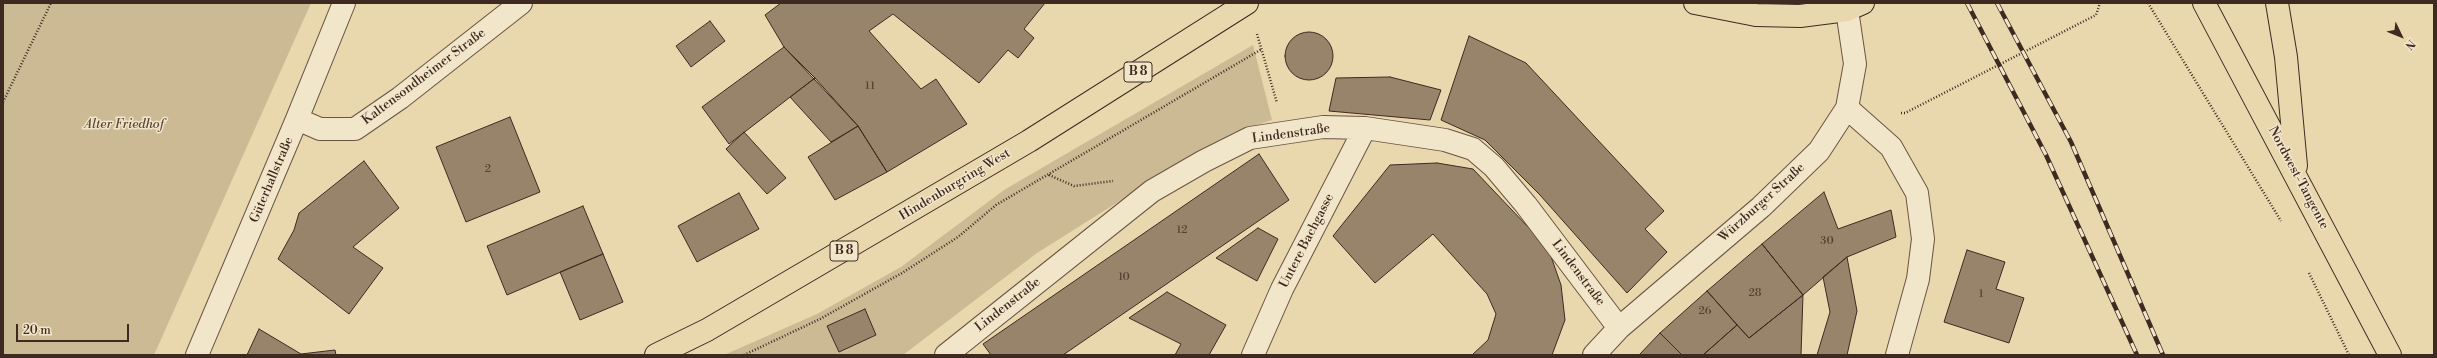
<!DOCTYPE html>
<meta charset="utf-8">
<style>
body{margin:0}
#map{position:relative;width:2437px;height:358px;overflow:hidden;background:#e9d7ad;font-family:"Libre Bodoni",serif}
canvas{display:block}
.frame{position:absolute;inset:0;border:4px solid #3f2a21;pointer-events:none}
.north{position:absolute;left:2381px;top:16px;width:40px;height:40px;-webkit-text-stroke:3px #f1e5ca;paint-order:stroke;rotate:133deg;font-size:11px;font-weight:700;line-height:16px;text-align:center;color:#3f2a21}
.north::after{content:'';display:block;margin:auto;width:14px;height:18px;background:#3f2a21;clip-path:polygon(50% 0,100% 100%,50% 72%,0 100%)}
.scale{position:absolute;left:16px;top:324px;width:113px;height:18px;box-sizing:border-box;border:2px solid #3f2a21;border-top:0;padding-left:5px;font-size:12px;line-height:14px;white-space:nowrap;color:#3f2a21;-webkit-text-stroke:3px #f1e5ca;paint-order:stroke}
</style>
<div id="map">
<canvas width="2437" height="358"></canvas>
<div class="frame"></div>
<div class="north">N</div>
<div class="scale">20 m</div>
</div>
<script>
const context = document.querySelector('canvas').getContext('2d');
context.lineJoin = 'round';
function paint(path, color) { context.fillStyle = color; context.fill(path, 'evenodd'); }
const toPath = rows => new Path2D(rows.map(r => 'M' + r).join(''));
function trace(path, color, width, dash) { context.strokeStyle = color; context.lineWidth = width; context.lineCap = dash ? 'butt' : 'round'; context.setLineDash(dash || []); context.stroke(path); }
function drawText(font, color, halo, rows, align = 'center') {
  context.font = font + ' "Libre Bodoni",serif'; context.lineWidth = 3; context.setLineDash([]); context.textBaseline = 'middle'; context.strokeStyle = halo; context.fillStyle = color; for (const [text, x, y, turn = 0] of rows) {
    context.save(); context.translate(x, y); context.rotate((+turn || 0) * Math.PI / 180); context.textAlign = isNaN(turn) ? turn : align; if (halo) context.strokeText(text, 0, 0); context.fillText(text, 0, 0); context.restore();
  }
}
paint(toPath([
 [3,3,311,3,154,355,3,355],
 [1253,45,1272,120,1235,132,1145,185,1037,253,903,355,724,355,817,314,901,267,1004,190]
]), '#ccba95');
const building = toPath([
 [781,3,1045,3,1024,29,1034,38,1018,58,1008,50,979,83,893,14,869,31,921,89,936,79,967,124,887,172,858,126,784,47,765,15,781,3],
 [710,21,725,41,691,67,676,46,710,21],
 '1285 56a24 24 0 1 1 48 0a24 24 0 1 1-48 0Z',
 [1469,36,1526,63,1664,211,1645,229,1667,252,1627,293,1540,195,1485,140,1441,120,1469,36],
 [784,47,815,78,729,144,702,107,784,47],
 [1390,77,1441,90,1430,120,1329,111,1336,78,1390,77],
 [815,78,858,126,831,142,790,97,815,78],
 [510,117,540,192,466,222,436,147,510,117],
 [858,126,887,172,835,200,808,157,858,126],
 [744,132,786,178,767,194,726,149,744,132],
 [1259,154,1289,200,1063,355,991,355,983,344,1259,154],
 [364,161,399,208,353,247,383,268,349,314,278,259,294,230,299,213,364,161],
 [1437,163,1473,169,1548,248,1561,285,1565,320,1552,355,1472,355,1488,340,1496,314,1487,294,1433,234,1375,283,1333,236,1390,165,1437,163],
 [1824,192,1838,229,1891,210,1896,237,1847,257,1803,295,1762,244,1824,192],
 [739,193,759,229,697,262,678,226,739,193],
 [583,206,603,254,507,295,487,246,583,206],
 [1258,228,1278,239,1257,281,1216,258,1258,228],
 [1762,244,1803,295,1749,338,1707,291,1762,244],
 [1967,250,2005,262,1996,289,2024,298,2009,343,1944,322,1967,250],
 [603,254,623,302,580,320,560,272,603,254],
 [1847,257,1857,311,1847,355,1817,355,1830,312,1823,277,1847,257],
 [1707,291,1737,325,1703,355,1682,355,1660,333,1707,291],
 [1167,292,1226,325,1209,355,1175,355,1181,344,1129,318,1167,292],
 [1803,295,1801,355,1703,355,1737,325,1749,338,1803,295],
 [865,309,876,335,839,352,827,326,865,309],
 [259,329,301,354,335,350,336,355,247,355,259,329],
 [1660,333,1682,355,1639,355,1660,333]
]);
paint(building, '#97846a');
trace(building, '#3f2a21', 1);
const minor = toPath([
 [1847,108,1891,147,1917,193,1923,239,1918,279,1897,355],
 [297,119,320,129,355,129,400,98,521,3],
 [197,355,297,119,344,3],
 [946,355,1152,191,1204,161,1250,138,1323,127,1365,128,1445,140,1473,149,1494,167,1526,205,1619,328],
 [1253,355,1282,289,1365,128],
 [1594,355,1619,328,1761,207,1819,151,1847,108,1855,64,1847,10]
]);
const major = toPath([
 [1695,3,1756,15,1800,16,1847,10,1863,3],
 [2204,3,2390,355],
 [2277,3,2286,57,2296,166],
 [656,355,707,330,1029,141,1247,3]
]);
trace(minor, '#6a5544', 24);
trace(major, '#3f2a21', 24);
trace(toPath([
 [2148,3,2281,221],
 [1257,34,1277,103],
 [3,102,51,3],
 [1901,113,1905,113,2096,15,2100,3],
 [1049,175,1074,186,1113,181],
 [2309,273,2349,355],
 [744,355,820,319,902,273,958,237,996,205,1262,49]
]), '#3f2a21', 2.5, [1, 2]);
trace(minor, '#f1e5ca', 22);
trace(major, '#e9d7ad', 22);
const rail = toPath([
 [1967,3,2046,155,2137,355],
 [1997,3,2071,142,2163,355]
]);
trace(rail, '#3f2a21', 4.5);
trace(rail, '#f1e5ca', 3, [9]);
drawText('11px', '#554033', null, [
 ["11",870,86],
 ["2",488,169],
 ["12",1182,230],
 ["30",1827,241],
 ["10",1124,277],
 ["28",1755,293],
 ["1",1981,294],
 ["26",1705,311]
]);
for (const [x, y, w] of [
 [1138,72,28],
 [844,251,28]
]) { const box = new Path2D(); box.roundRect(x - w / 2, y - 10, w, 20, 3); context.fillStyle = '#f1e5ca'; context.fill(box); trace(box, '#3f2a21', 1); }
drawText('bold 12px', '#3f2a21', null, [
 ["B 8",1138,72],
 ["B 8",844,251]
]);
drawText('13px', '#3f2a21', '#f1e5ca', [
 ["Kaltensondheimer Straße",424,77,-37],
 ["Lindenstraße",1291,134,-8],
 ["Nordwest-Tangente",2298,178,62],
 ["Güterhallstraße",272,180,-67],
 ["Hindenburgring West",955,185,-31],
 ["Würzburger Straße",1762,203,-42],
 ["Untere Bachgasse",1307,241,-63],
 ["Lindenstraße",1578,273,53],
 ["Lindenstraße",1008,305,-38]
]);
drawText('italic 13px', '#5b4738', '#f1e5ca', [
 ["Alter Friedhof",124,125]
]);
</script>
